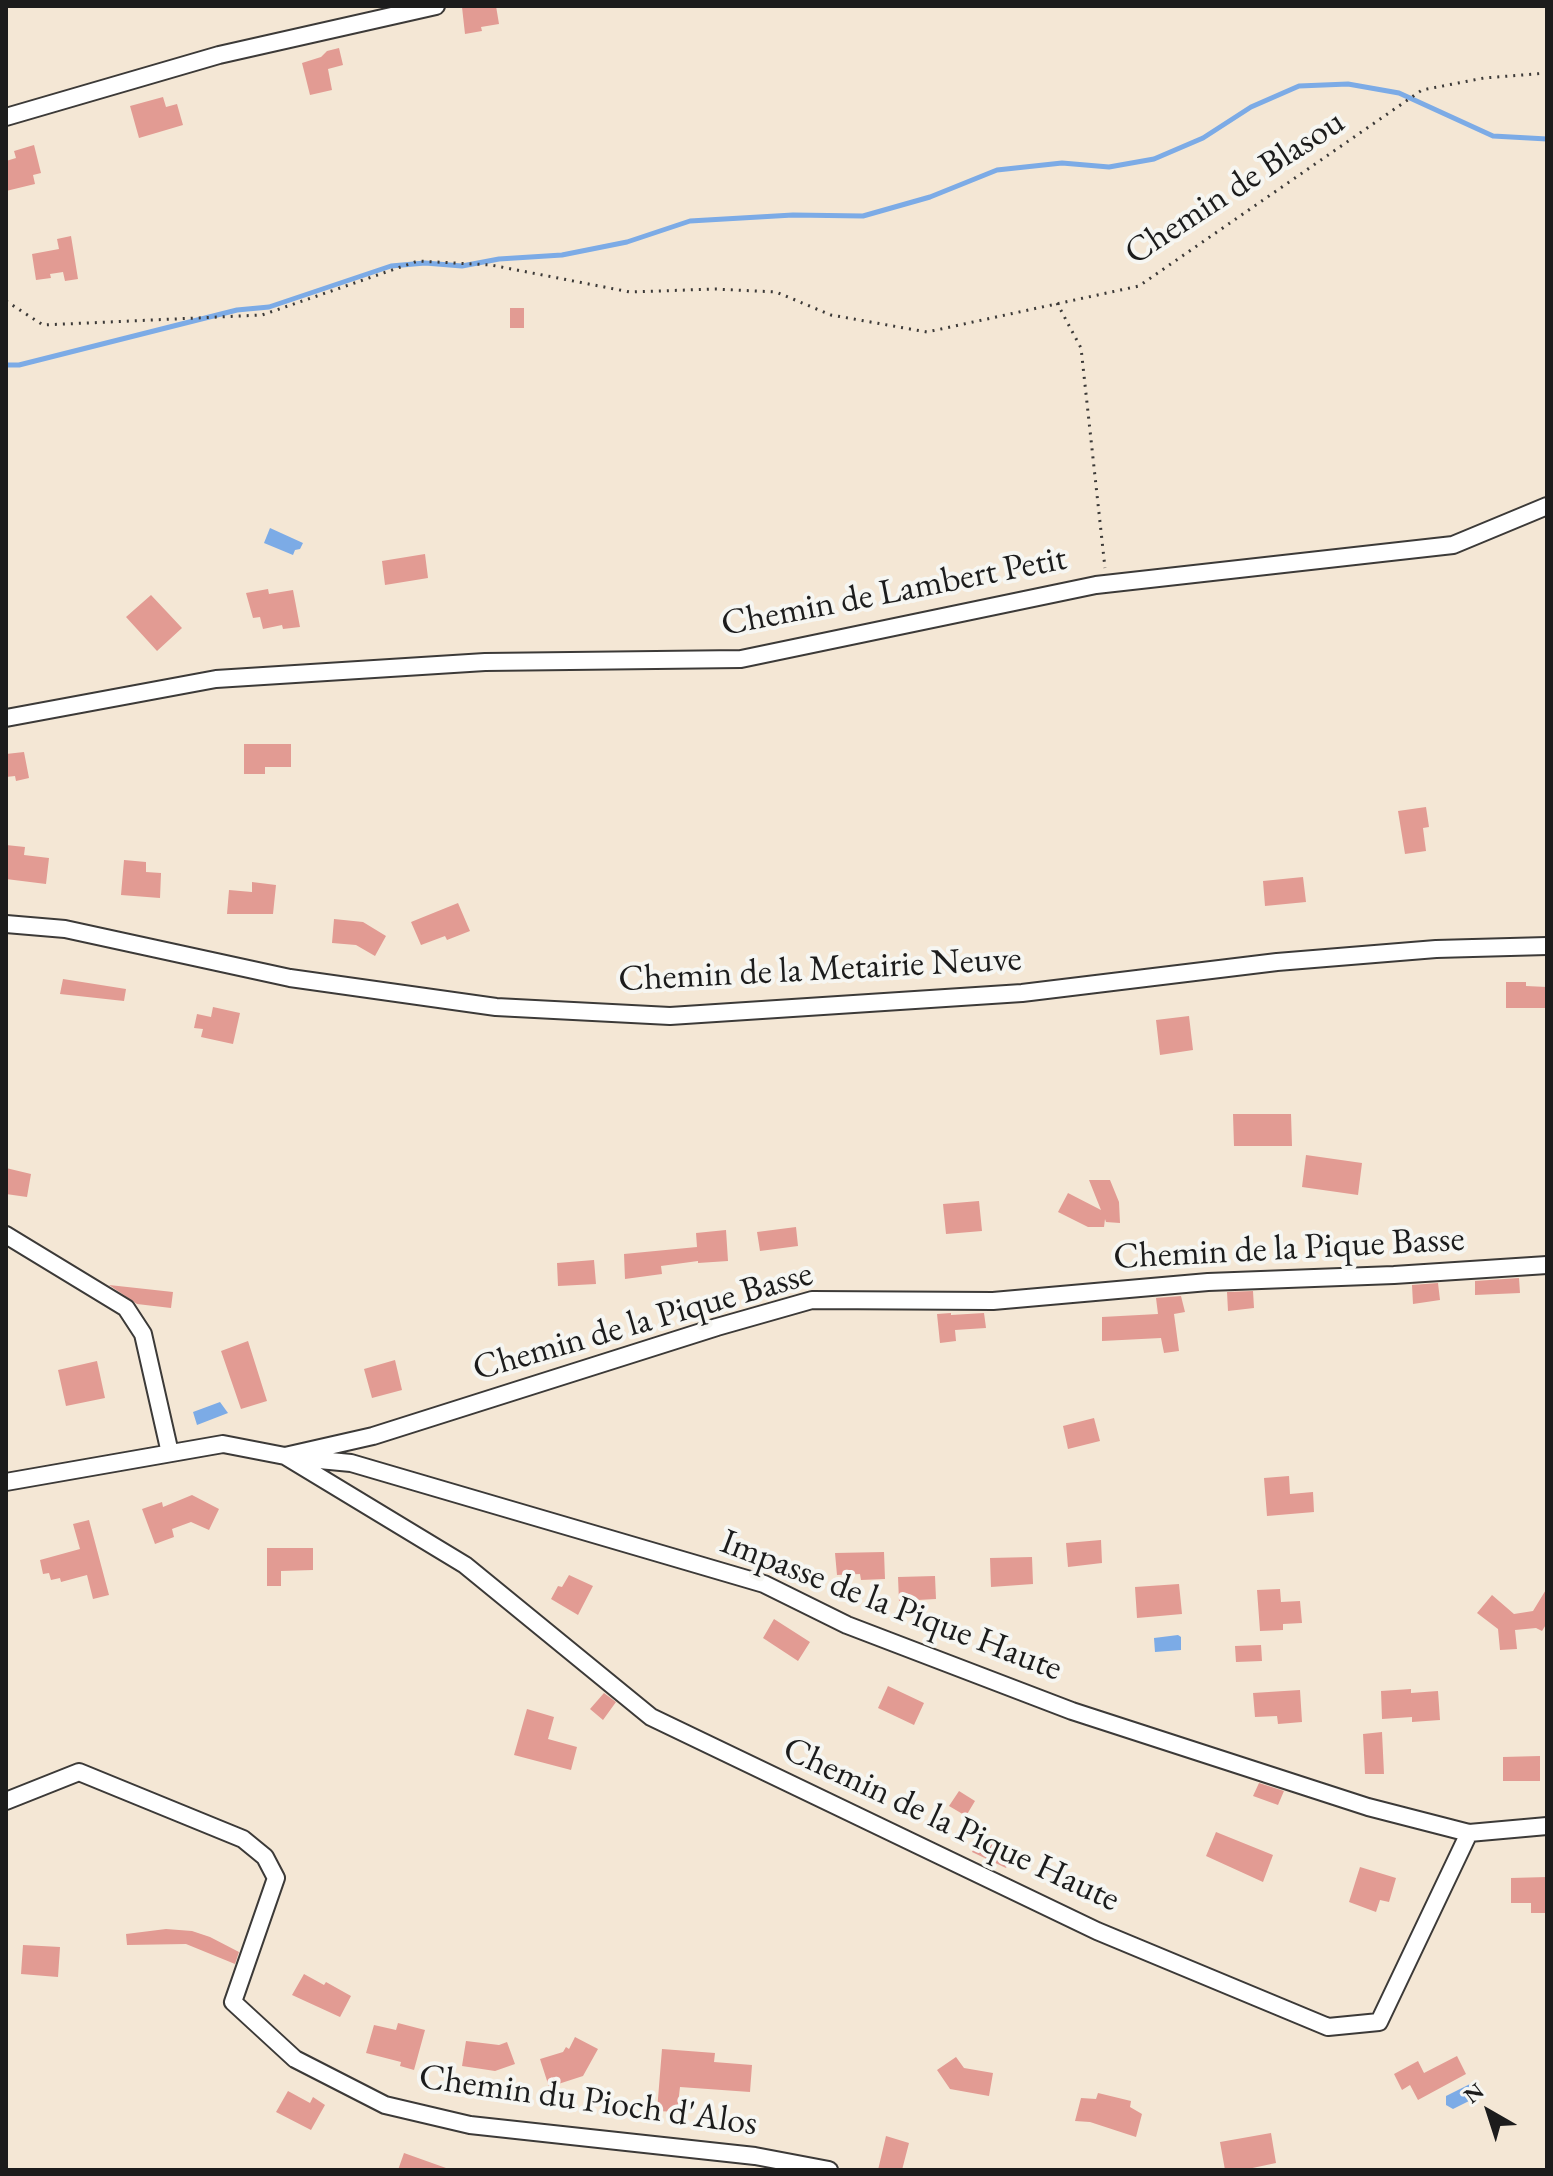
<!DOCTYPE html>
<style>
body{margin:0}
#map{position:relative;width:1553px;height:2176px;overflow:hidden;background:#f4e7d5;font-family:"EB Garamond",serif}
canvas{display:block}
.frame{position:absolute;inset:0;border:8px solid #1c1c1c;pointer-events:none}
.north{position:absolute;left:1449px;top:2072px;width:80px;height:80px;-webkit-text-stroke:6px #f6f6f2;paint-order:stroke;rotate:321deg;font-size:22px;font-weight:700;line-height:32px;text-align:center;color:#1c1c1c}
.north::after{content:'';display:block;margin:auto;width:28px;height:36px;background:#1c1c1c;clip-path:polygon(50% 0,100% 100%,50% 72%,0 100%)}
</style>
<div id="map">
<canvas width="1553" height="2176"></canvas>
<div class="frame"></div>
<div class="north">N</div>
</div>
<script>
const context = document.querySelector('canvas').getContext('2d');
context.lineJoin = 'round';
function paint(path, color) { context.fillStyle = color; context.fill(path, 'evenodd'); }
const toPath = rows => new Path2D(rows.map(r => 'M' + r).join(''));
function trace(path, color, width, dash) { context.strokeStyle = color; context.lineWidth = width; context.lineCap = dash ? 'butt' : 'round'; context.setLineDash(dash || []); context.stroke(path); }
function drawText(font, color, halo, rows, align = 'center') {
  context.font = font + ' "EB Garamond",serif'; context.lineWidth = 8; context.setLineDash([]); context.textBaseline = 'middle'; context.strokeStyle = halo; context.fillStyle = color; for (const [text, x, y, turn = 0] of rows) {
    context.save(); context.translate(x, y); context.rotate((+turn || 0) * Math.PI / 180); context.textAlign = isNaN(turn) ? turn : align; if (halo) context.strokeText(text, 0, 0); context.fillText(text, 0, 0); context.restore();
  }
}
paint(toPath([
 [270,528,303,543,300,549,295,550,293,555,264,543],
 [220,1402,228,1413,197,1425,193,1412],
 [1178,1635,1181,1637,1181,1650,1155,1652,1154,1638],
 [1472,2083,1479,2096,1453,2109,1446,2105,1446,2096]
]), '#7cabe6');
trace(toPath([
 [6,365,19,365,237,310,269,307,391,266,425,263,462,266,499,259,562,255,627,242,690,221,793,215,863,216,930,197,997,170,1062,163,1109,167,1154,159,1203,138,1251,107,1299,86,1348,84,1399,93,1493,136,1547,139]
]), '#7cabe6', 5);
paint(toPath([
 [496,6,499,24,481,27,482,31,465,34,462,7],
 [339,48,343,65,328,69,332,90,310,95,302,63,321,57,327,51],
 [163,97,166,107,177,104,183,125,139,138,130,106],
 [34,145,41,173,33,175,35,184,6,191,6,161,16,158,14,151],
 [71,236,78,279,65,281,63,272,50,274,51,278,36,280,32,254,59,249,57,239],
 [510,308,524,308,524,328,510,328],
 [425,554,428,578,385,585,382,561],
 [268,589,269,594,293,590,300,627,283,629,282,625,263,629,260,617,253,618,246,593],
 [151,595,182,628,157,651,126,617],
 [244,744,291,744,291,767,265,767,265,774,244,774],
 [24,752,29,778,16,781,15,776,6,777,6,754],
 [1426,807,1429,827,1423,828,1426,851,1405,854,1398,811],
 [6,845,25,847,24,855,49,858,46,884,6,879],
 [124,860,146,862,146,872,161,873,160,898,121,895],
 [1303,877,1306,902,1265,906,1263,881],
 [252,882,276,885,273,914,227,914,229,890,252,892],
 [458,903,470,931,447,940,445,936,421,945,411,922],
 [334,919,363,922,386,936,375,956,356,945,332,943],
 [63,979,126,989,124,1001,60,994],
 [1506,982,1526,982,1526,986,1547,987,1547,1008,1506,1008],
 [213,1007,240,1013,233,1044,201,1037,203,1029,194,1028,197,1014,211,1017],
 [1189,1016,1193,1050,1160,1055,1156,1020],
 [1233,1114,1291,1114,1292,1146,1234,1146],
 [1306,1155,1362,1163,1358,1195,1302,1187],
 [6,1168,31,1174,27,1197,6,1194],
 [1089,1180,1110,1180,1119,1202,1120,1223,1106,1222,1105,1219,1104,1227,1088,1227,1058,1212,1068,1193,1101,1210],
 [979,1201,982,1231,946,1234,943,1204],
 [796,1227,798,1246,760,1251,757,1232],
 [726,1230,728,1261,698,1263,698,1261,661,1266,662,1274,625,1279,624,1254,697,1247,696,1233],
 [594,1260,596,1284,558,1286,557,1263],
 [1519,1278,1520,1293,1475,1295,1475,1281],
 [1438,1283,1440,1300,1413,1304,1412,1285],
 [109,1285,173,1292,171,1308,137,1304],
 [1253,1291,1254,1308,1228,1311,1227,1292],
 [1181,1296,1185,1312,1174,1314,1179,1351,1164,1353,1161,1338,1102,1341,1102,1317,1158,1314,1156,1298],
 [951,1313,951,1315,984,1313,986,1328,955,1330,956,1341,940,1343,937,1314],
 [248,1341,267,1401,241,1409,221,1351],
 [395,1360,402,1390,372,1398,364,1369],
 [97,1361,105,1398,66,1406,58,1370],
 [1094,1418,1100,1441,1068,1449,1063,1426],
 [1289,1476,1290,1494,1313,1492,1314,1512,1267,1516,1264,1478],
 [192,1495,219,1509,209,1530,191,1522,172,1529,174,1537,155,1544,142,1509,162,1502,163,1507],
 [89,1520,109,1595,93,1599,87,1575,61,1582,60,1578,51,1580,49,1573,43,1574,40,1560,80,1549,73,1524],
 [1101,1540,1102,1563,1068,1567,1066,1543],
 [267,1548,313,1548,313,1570,281,1571,281,1586,267,1586],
 [884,1552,885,1579,861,1580,860,1574,837,1575,835,1553],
 [1032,1557,1033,1584,991,1587,990,1558],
 [569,1575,593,1586,578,1615,551,1599,558,1586,562,1587],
 [935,1576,936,1599,899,1601,898,1577],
 [1179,1584,1182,1614,1137,1618,1135,1587],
 [1547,1588,1547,1623,1542,1631,1536,1628,1515,1630,1517,1649,1500,1650,1498,1629,1477,1613,1492,1595,1514,1614,1533,1611],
 [1280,1589,1281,1602,1300,1601,1302,1623,1283,1624,1283,1630,1260,1631,1257,1590],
 [774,1619,810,1642,798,1661,763,1638],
 [1261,1645,1262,1661,1236,1662,1235,1646],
 [888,1686,924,1703,914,1725,878,1708],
 [1411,1689,1411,1693,1438,1691,1440,1720,1412,1722,1412,1717,1382,1719,1381,1691],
 [1300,1690,1302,1722,1278,1724,1277,1716,1255,1717,1253,1693],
 [604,1693,616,1702,603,1720,590,1709],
 [527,1709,554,1717,548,1739,577,1747,571,1770,514,1755],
 [1382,1732,1384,1774,1365,1774,1363,1734],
 [1540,1756,1540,1781,1503,1781,1503,1757],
 [1259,1783,1284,1791,1278,1805,1253,1796],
 [959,1791,975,1801,966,1816,949,1806],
 [1216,1832,1273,1855,1263,1882,1206,1856],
 [979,1835,1014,1849,1006,1868,972,1852],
 [1360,1867,1396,1878,1389,1902,1380,1900,1376,1912,1349,1902],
 [1547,1877,1547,1913,1531,1913,1531,1903,1511,1903,1511,1878],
 [166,1929,192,1931,210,1937,239,1952,235,1964,186,1944,127,1945,126,1934],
 [23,1945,60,1947,58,1977,21,1974],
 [304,1974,324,1985,326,1982,351,1996,340,2017,292,1995],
 [398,2023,425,2030,414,2070,400,2066,401,2062,366,2053,374,2025,396,2030],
 [575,2037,598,2049,583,2076,549,2087,540,2059,563,2052,566,2047,569,2049],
 [466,2041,499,2045,507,2042,515,2064,495,2071,462,2066],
 [662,2049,715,2053,714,2062,752,2065,750,2092,680,2087,677,2112,657,2111],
 [1457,2056,1466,2074,1418,2100,1410,2085,1402,2090,1394,2074,1418,2061,1424,2073],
 [956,2057,964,2068,993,2073,989,2096,950,2089,937,2070],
 [288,2091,310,2103,313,2097,325,2105,311,2130,276,2112],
 [1098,2093,1131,2101,1130,2107,1142,2114,1136,2137,1090,2122,1075,2121,1081,2098,1096,2099],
 [1271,2133,1276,2163,1243,2170,1225,2170,1220,2142],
 [886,2136,909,2143,902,2170,878,2170],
 [404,2153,446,2168,446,2170,398,2170]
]), '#e29b93');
const minor = toPath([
 [6,117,219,55,436,6],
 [6,718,216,679,485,662,741,659,1096,585,1453,545,1547,506],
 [6,924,65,929,290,978,496,1007,670,1016,1022,993,1277,962,1436,949,1547,946],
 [6,1235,126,1308,143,1334,170,1453],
 [285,1456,465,1565,651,1717,1097,1931,1328,2027,1379,2022,1469,1833,1547,1826],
 [298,1458,351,1463,764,1584,847,1625,1072,1711,1368,1807,1469,1833],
 [6,1482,223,1444,285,1456,373,1436,717,1327,812,1300,993,1301,1208,1282,1394,1275,1547,1265],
 [6,1801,79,1772,243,1839,265,1857,276,1878,233,2002,295,2059,385,2105,470,2125,755,2156,829,2170]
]);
trace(minor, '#3c3a38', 20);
trace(toPath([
 [6,301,43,325,262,315,418,261,491,265,630,292,715,289,776,292,831,315,927,332,1139,286,1422,90,1484,78,1547,73],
 [1057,303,1081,348,1105,568]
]), '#3c3a38', 3, [2, 6]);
trace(minor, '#fff', 16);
drawText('36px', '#1c1c1c', '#f6f6f2', [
 ["Chemin de Blasou",1235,188,-33],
 ["Chemin de Lambert Petit",894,592,-11],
 ["Chemin de la Metairie Neuve",820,970,-3],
 ["Chemin de la Pique Basse",1289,1249,-3],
 ["Chemin de la Pique Basse",643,1322,-16],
 ["Impasse de la Pique Haute",891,1606,21],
 ["Chemin de la Pique Haute",951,1825,25],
 ["Chemin du Pioch d'Alos",588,2101,8]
]);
</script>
